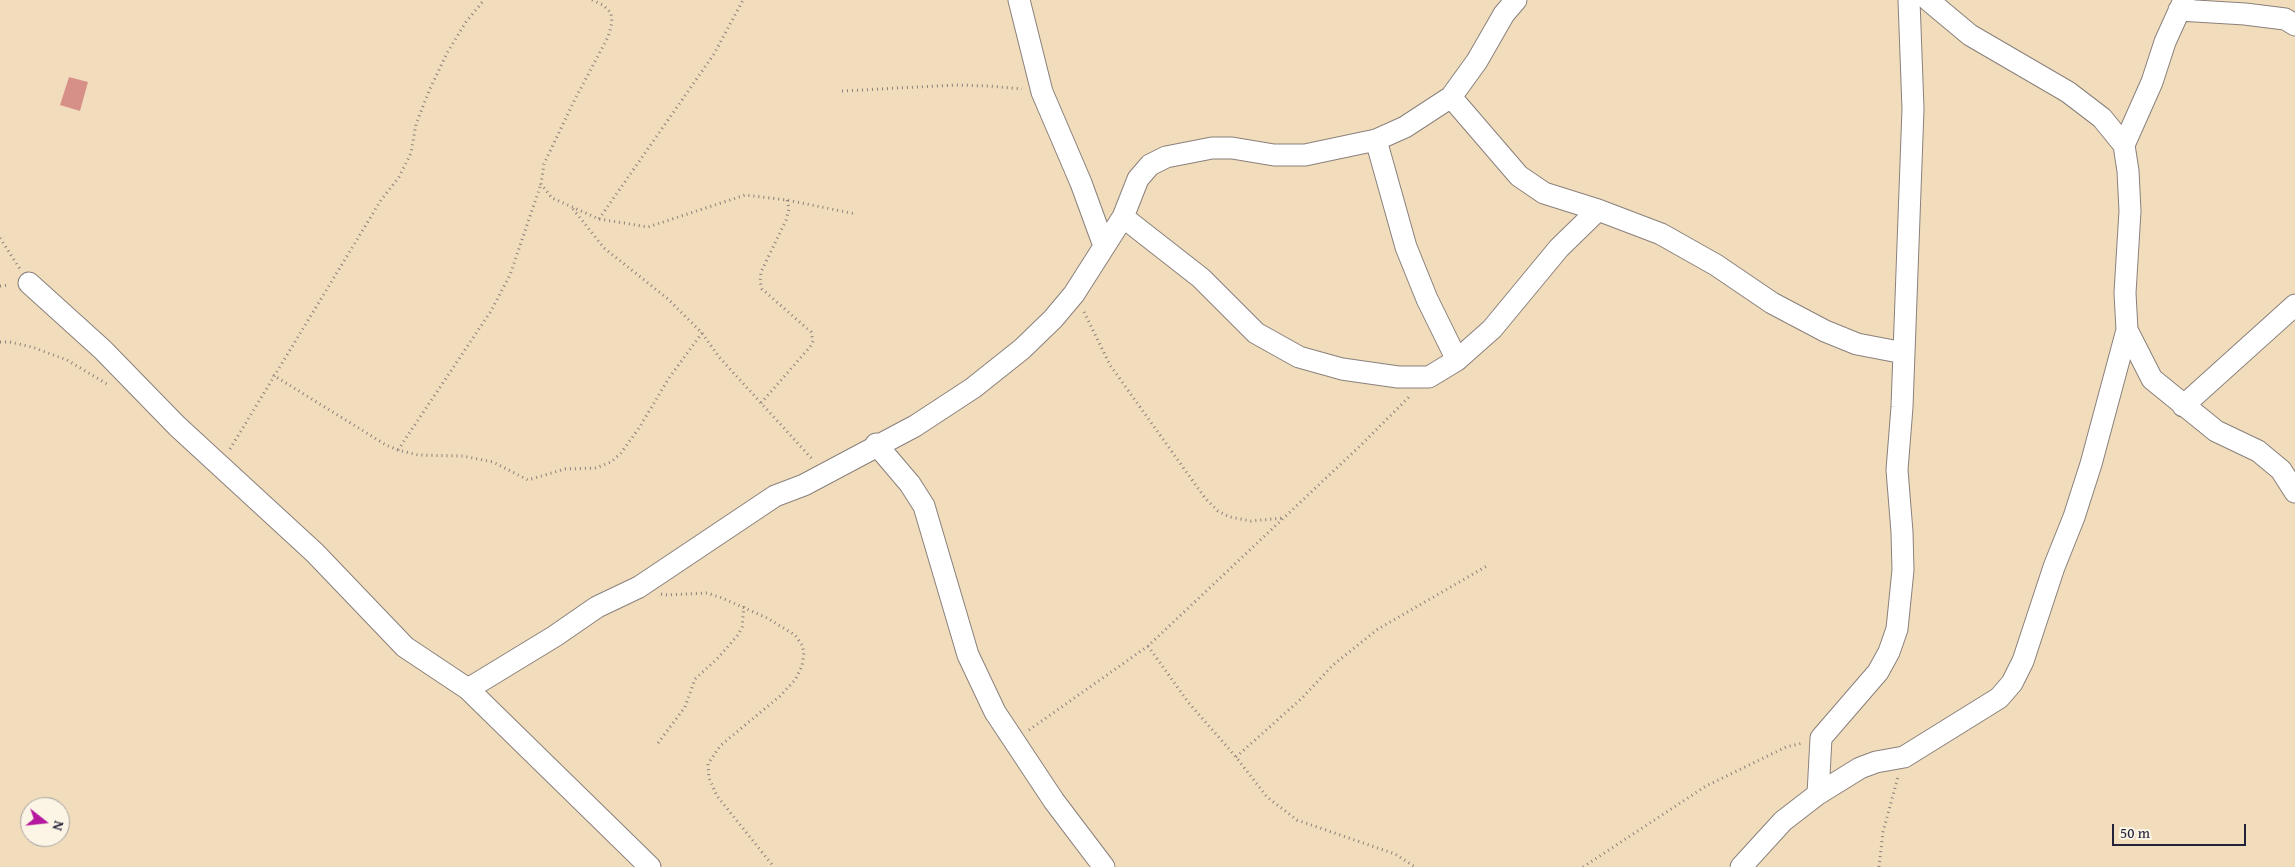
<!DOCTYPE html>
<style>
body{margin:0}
#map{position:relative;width:2295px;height:867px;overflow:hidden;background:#f1ddbc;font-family:"Gentium Book Plus",serif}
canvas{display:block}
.north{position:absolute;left:20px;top:797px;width:50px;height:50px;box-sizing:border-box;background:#fcf5e5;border:1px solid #a5a1a1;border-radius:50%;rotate:106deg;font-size:14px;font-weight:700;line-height:20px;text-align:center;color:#22223b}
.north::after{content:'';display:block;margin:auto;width:18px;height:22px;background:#b5179e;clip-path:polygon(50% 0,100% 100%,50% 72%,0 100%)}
.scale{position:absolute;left:2112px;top:824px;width:134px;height:22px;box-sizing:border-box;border:2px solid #22223b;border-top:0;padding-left:6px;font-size:15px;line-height:18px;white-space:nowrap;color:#22223b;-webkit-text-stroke:4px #fcf5e5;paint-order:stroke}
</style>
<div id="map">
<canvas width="2295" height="867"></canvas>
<div class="north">N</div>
<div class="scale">50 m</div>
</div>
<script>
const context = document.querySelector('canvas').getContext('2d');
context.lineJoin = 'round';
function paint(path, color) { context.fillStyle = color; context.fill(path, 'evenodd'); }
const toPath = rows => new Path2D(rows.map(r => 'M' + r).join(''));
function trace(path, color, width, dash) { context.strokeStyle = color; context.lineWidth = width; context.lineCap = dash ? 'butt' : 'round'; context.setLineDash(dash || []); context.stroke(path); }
paint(toPath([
 [69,77,88,82,80,111,60,105]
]), '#d79088');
const minor = toPath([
 [1019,0,1042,92,1081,183,1104,246],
 [1928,0,1970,35,2068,92,2102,118,2124,145,2128,171,2130,211,2125,293,2127,330,2152,379,2216,431,2258,451,2281,470,2295,492],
 [2179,10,2245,14,2285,19,2295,25],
 [1451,97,1519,176,1544,193,1598,210,1661,234,1716,265,1772,303,1825,331,1857,344,1904,353],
 [1376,140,1406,247,1427,299,1457,360],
 [2124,145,2152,82,2165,42,2184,0],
 [1123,217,1201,278,1256,333,1299,357,1342,369,1398,377,1429,377,1457,360,1492,329,1559,248,1598,210],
 [29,283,103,350,177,426,315,553,405,647,468,689,650,867],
 [2183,406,2295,305],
 [876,444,910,484,924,506,968,655,995,712,1054,801,1104,867],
 [468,689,555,636,597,607,639,587,775,496,804,485,915,426,973,388,1022,349,1053,319,1074,294,1123,217,1138,179,1150,165,1166,157,1212,148,1232,148,1274,155,1305,155,1376,140,1405,127,1451,97,1477,61,1504,14,1516,0],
 [1818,794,1821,738,1878,672,1889,652,1897,629,1903,570,1902,532,1897,470,1902,407,1913,109,1909,0],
 [1741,867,1783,821,1818,794,1860,768,1876,762,1904,757,1999,698,2012,683,2023,661,2054,567,2074,517,2091,464,2127,330]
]);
trace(minor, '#8a807c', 23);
trace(toPath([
 [592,0,603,5,611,13,612,23,608,37,573,103,544,164,541,184,552,198,599,219,648,227,745,195,787,200,856,214],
 [842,91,956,85,989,86,1022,89],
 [573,209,604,248,668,299,702,333,719,357,813,460],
 [599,219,714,54,743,0],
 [0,238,20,269],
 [0,286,10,285],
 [1084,312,1110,365,1205,498,1218,511,1230,517,1251,521,1283,518],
 [0,342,10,342,32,347,67,360,107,384],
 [273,375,386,445,398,450,418,455,463,456,493,462,528,480,565,469,596,468,611,462,621,453,639,428,669,378,702,333],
 [761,403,810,347,813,341,811,332,762,289,760,281,761,272,786,220,789,209,787,200],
 [230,449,381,200,399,177,411,153,416,124,429,91,447,53,466,22,484,0],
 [398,450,491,311,510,275,541,184],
 [661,594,667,595,707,593,722,598,767,618,795,635,802,645,804,653,802,666,795,680,780,696,720,746,708,764,709,778,717,796,774,867],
 [1148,646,1188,702,1236,757,1267,797,1297,820,1395,854,1415,867],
 [1029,730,1148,646,1360,446,1409,397],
 [658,743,685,707,695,679,717,659,738,635,742,627,744,606],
 [1236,757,1302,698,1333,665,1378,629,1487,566],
 [1583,867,1706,786,1786,747,1803,743],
 [1879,867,1883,832,1898,777]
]), '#8a807c', 3, [1, 4]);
trace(minor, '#fff', 21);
</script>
